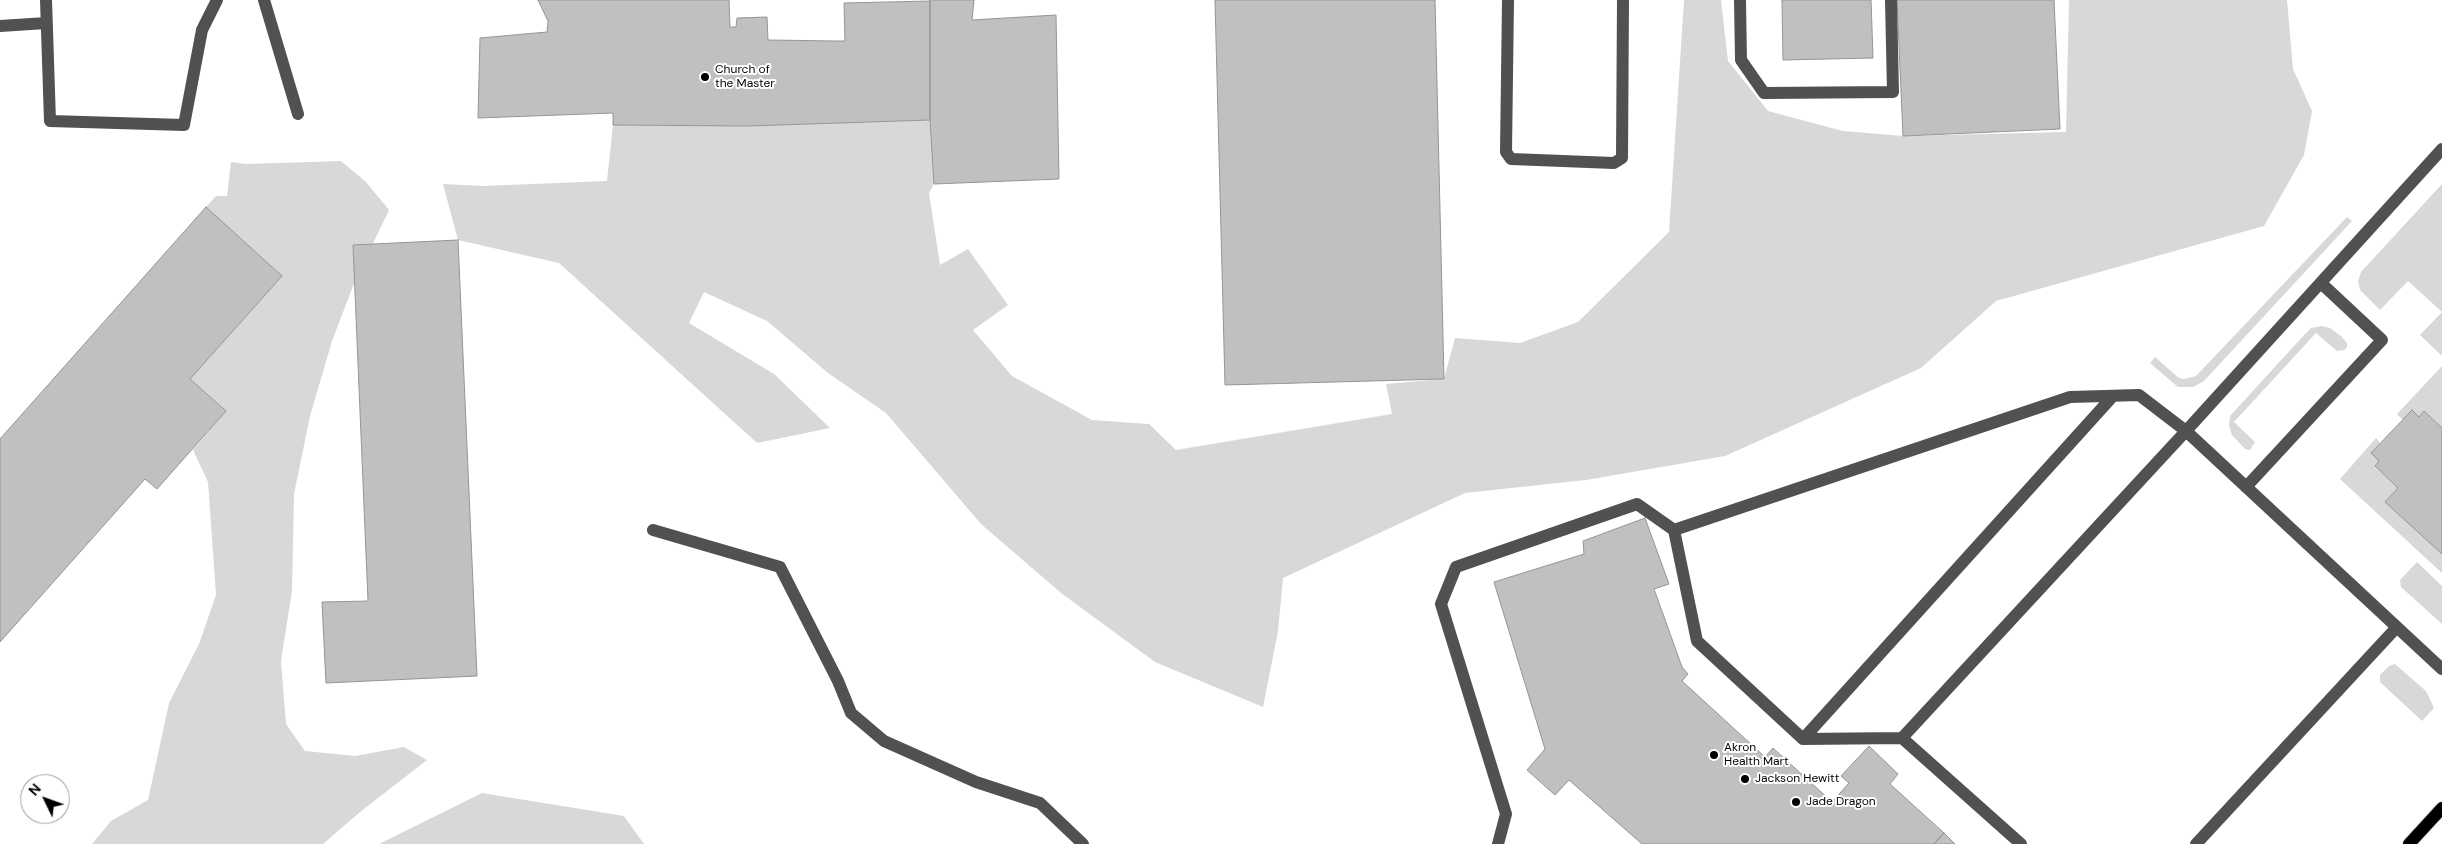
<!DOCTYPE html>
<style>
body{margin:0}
#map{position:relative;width:2442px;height:844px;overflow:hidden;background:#fff;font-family:"DM Sans",sans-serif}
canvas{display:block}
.north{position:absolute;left:20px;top:774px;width:50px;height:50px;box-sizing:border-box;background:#fff;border:1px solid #999;border-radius:50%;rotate:312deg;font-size:14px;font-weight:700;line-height:20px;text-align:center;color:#000}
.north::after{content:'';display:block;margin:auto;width:18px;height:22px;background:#000;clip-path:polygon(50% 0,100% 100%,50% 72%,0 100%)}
</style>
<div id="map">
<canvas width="2442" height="844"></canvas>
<div class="north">N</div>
</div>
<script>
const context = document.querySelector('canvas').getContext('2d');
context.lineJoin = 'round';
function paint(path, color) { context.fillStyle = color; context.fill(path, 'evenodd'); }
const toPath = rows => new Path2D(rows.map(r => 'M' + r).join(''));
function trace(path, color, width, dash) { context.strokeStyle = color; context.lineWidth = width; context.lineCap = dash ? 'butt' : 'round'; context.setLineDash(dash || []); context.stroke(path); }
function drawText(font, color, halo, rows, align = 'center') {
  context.font = font + ' "DM Sans",sans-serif'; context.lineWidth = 4; context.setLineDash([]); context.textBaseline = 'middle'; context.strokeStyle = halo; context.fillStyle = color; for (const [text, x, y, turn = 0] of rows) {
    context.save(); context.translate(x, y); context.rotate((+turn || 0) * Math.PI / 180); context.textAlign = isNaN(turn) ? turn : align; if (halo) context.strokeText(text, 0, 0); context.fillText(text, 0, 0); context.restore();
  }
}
paint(toPath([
 [1684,0,1721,0,1728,61,1768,111,1843,131,1903,136,2066,132,2069,0,2287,0,2293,69,2312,111,2304,155,2264,226,1996,301,1921,368,1725,456,1586,480,1465,493,1283,578,1278,631,1263,707,1155,662,1061,593,981,524,886,413,828,373,767,321,704,292,689,323,774,374,830,428,757,443,559,263,458,240,443,184,483,186,607,181,613,125,748,126,930,120,934,184,929,193,940,265,968,249,1008,305,973,330,1012,376,1092,420,1149,424,1176,450,1392,414,1386,384,1444,379,1455,338,1520,343,1578,322,1669,232],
 [341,161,366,182,389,210,355,281,332,341,310,416,294,494,292,591,281,661,286,724,305,751,355,756,404,747,427,760,360,812,323,844,92,844,111,821,148,800,169,703,199,644,216,595,208,482,193,450,226,411,190,379,282,276,206,207,216,196,227,196,231,162,246,164],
 [2442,184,2442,356,2420,335,2442,312,2408,281,2380,310,2360,290,2358,281,2361,272],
 [2347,217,2352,221,2204,381,2193,387,2178,387,2150,363,2155,357,2179,378,2184,379,2196,376],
 [2322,326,2330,328,2341,336,2347,343,2347,347,2344,350,2337,351,2316,333,2234,422,2255,442,2250,450,2245,449,2232,435,2229,425,2230,416,2305,334,2311,328],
 [2442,366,2442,428,2424,411,2419,417,2411,410,2403,420,2397,414],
 [2376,438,2380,443,2372,453,2379,461,2375,467,2398,488,2385,502,2442,554,2442,573,2340,479],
 [2417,562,2442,586,2442,624,2401,587,2400,580],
 [2395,664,2426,691,2434,708,2422,721,2380,682,2380,675,2389,666],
 [482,793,624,816,644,844,379,844]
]), '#d8d8d8');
const building = toPath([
 [538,0,729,0,730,27,736,27,737,18,767,17,768,40,837,41,845,41,844,3,930,1,930,120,748,126,613,125,613,113,478,118,480,38,547,32,548,21,538,0],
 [930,0,974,0,972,20,1056,15,1059,179,934,184,930,120,930,0],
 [1215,0,1435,0,1444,379,1225,385,1215,0],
 [1782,0,1871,0,1873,58,1783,60,1782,0],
 [1897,0,2054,0,2060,129,1903,136,1897,0],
 [206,207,282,276,190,379,226,411,157,489,145,479,0,642,0,439,206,207],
 [458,240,477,676,326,683,322,602,368,601,353,245,458,240],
 [2412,410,2419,417,2424,411,2442,428,2442,554,2385,502,2398,488,2375,466,2379,461,2371,453,2412,410],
 [1645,518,1669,584,1654,589,1682,667,1688,674,1682,681,1765,757,1773,748,1832,802,1849,783,1841,776,1869,746,1898,774,1890,784,1944,833,1934,844,1642,844,1569,780,1555,795,1527,770,1545,749,1494,582,1584,554,1583,541,1645,518],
 [1944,833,1955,844,1934,844,1944,833]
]);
paint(building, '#c0c0c0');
trace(building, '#959595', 1);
const major = toPath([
 [2409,844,2442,808]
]);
trace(major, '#dbdbdb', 14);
trace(toPath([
 [46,0,50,121,184,125,202,30,217,0],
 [264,0,298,114],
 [1508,0,1506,152,1511,159,1614,163,1622,158,1623,0],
 [1740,0,1741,60,1764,93,1893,92,1891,0],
 [0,26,46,23],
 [2442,149,2186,431,2442,669],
 [2246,487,2382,340,2321,283],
 [653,530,780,567,838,681,851,713,884,741,976,782,1040,803,1083,844],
 [1674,530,1697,641,1803,739,1902,738,2021,844],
 [1803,739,2113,396],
 [1498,844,1506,814,1441,604,1456,567,1637,504,1674,530,2070,397,2139,395,2186,431,1902,738],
 [2196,844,2397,627]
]), '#515151', 12);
trace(major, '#000', 12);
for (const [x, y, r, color] of [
 [705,77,5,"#000"],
 [1714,755,5,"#000"],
 [1745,779,5,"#000"],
 [1796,802,5,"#000"]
]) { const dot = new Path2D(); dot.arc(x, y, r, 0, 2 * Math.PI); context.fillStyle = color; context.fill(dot); trace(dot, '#fff', 2); }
drawText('12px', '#000', '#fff', [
 ["Church of",715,70],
 ["the Master",715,84],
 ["Akron",1724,748],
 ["Health Mart",1724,762],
 ["Jackson Hewitt",1755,779],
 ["Jade Dragon",1806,802]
], 'left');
</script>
